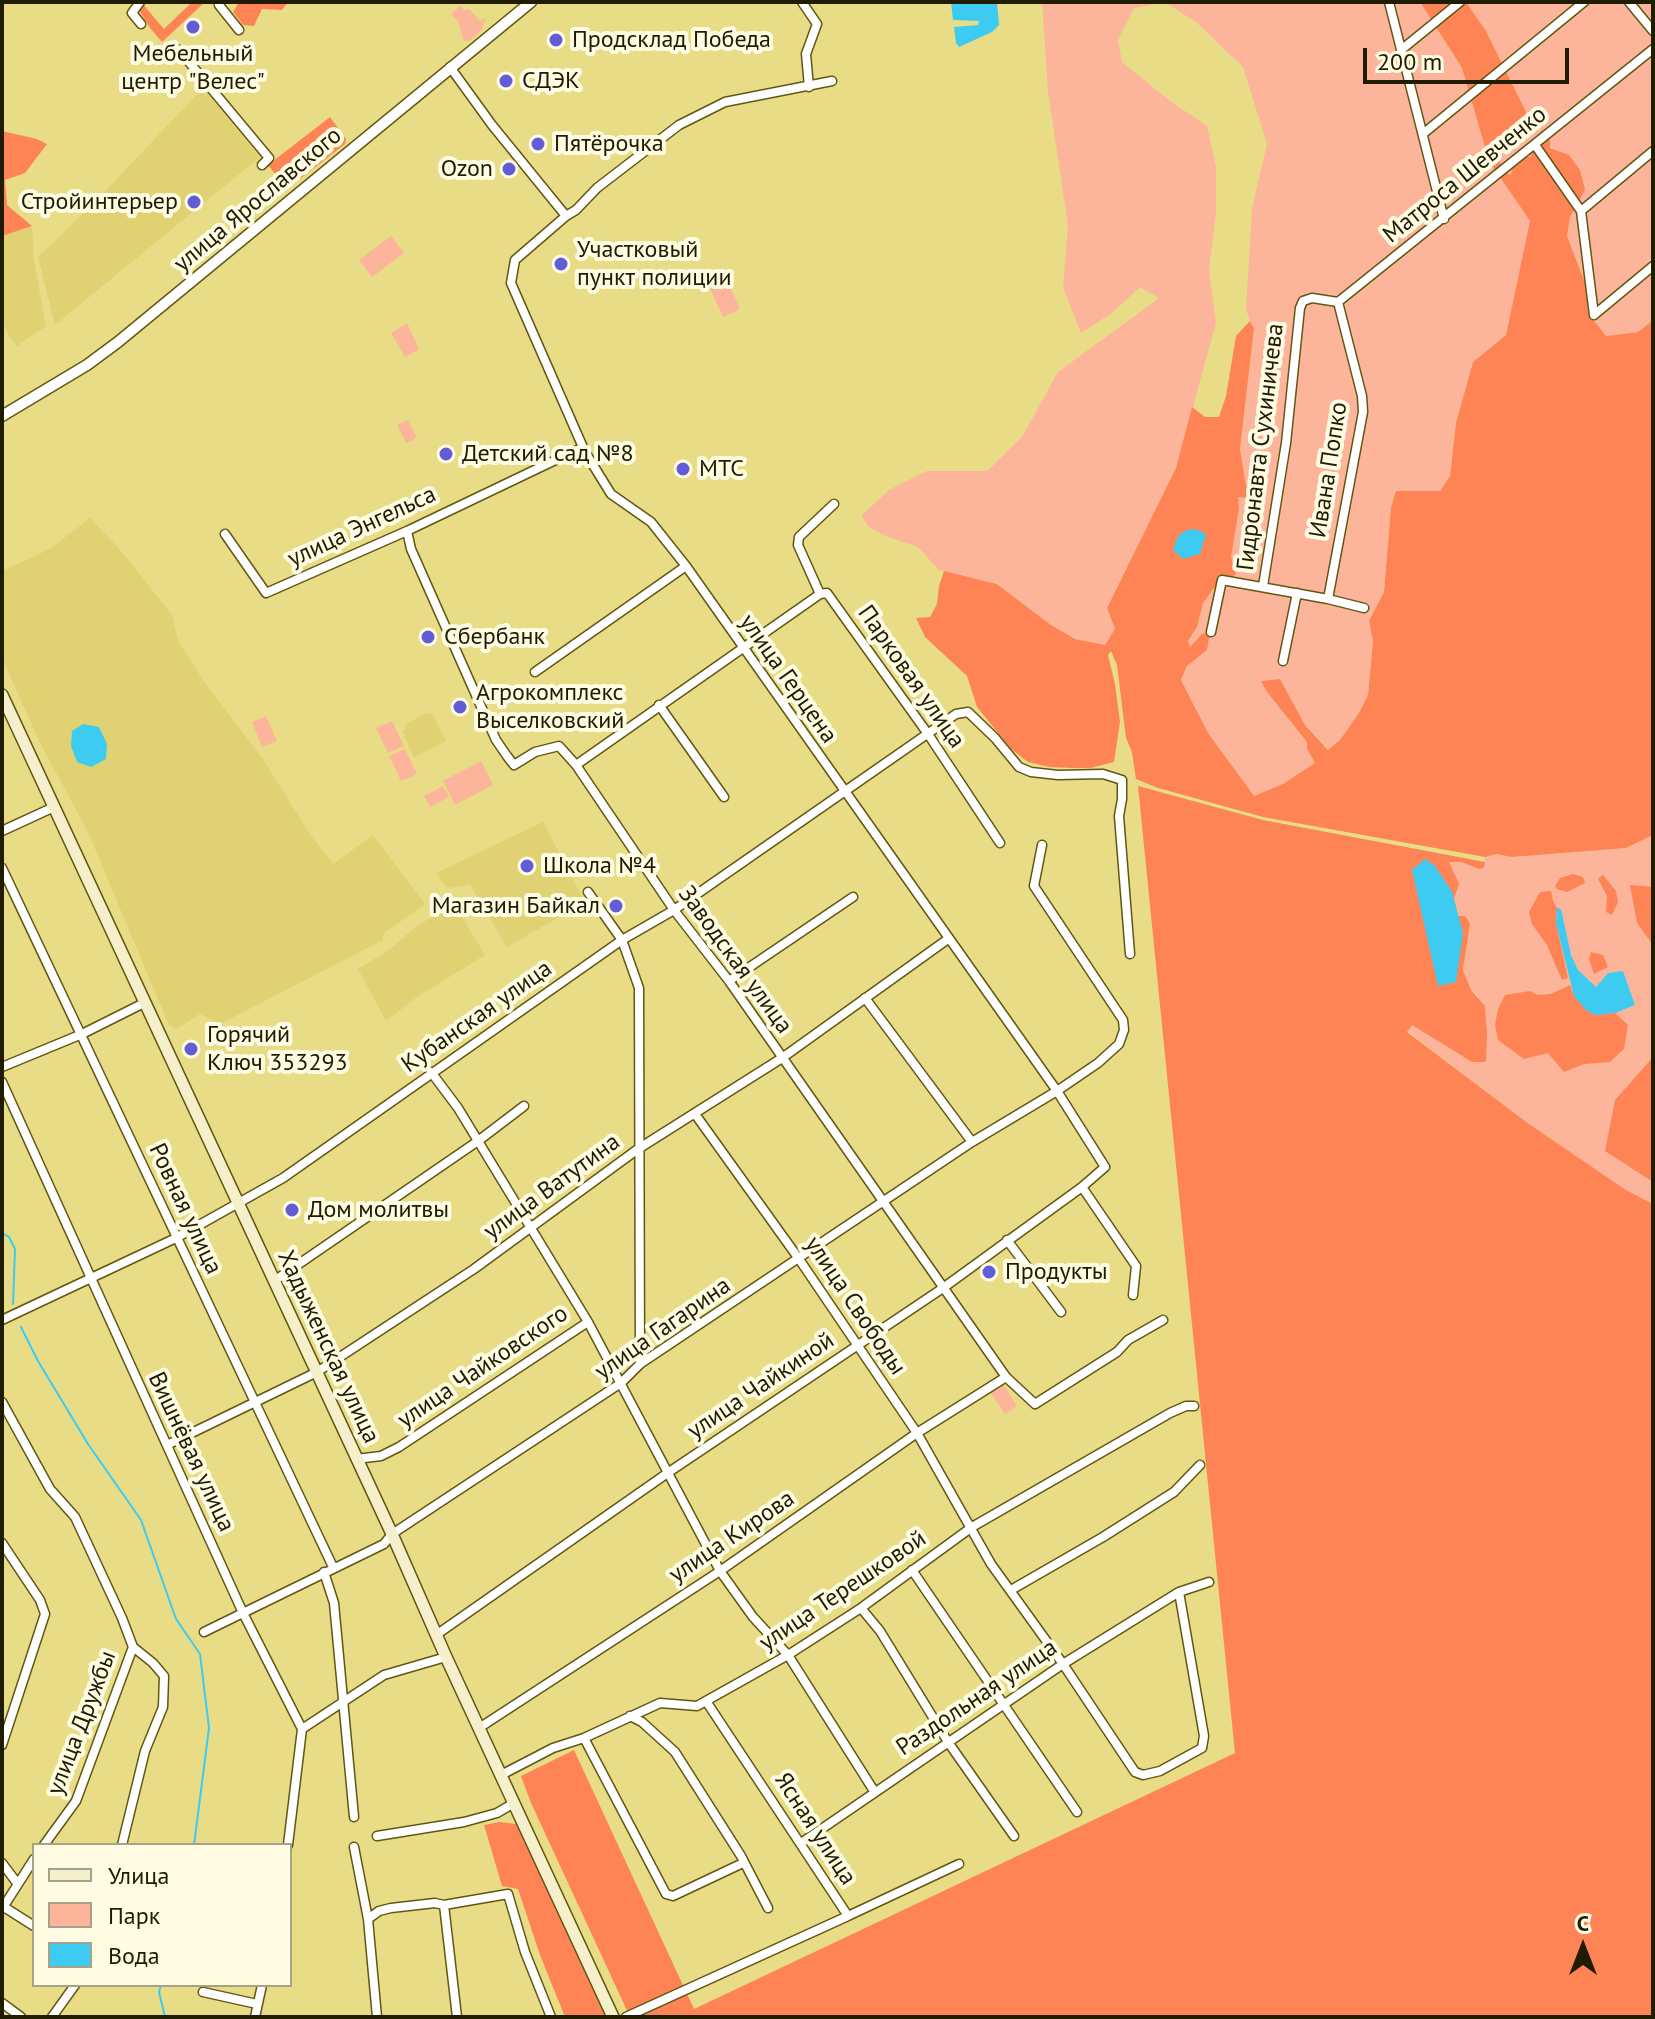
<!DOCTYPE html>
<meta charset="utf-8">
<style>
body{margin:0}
#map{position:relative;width:1655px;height:2019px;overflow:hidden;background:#e8dc86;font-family:"PT Sans",sans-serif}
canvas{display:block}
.frame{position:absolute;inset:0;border:4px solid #201c02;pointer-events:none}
.legend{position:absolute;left:32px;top:1843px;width:260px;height:144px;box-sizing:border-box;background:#fffce3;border:2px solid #a6a289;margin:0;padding:10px 14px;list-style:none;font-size:24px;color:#201c02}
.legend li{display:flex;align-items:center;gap:16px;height:40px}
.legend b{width:40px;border:2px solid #a6a289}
.north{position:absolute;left:1543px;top:1907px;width:80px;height:80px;-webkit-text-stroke:6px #fffce3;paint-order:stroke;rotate:0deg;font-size:22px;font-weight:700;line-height:32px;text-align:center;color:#201c02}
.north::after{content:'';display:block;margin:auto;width:28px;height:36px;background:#201c02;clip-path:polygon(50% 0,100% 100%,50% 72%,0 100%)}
.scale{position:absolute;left:1363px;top:48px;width:206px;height:36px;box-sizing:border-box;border:4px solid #201c02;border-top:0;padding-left:10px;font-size:24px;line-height:28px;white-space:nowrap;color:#201c02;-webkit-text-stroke:6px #fffce3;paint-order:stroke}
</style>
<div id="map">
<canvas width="1655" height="2019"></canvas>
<div class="frame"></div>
<ul class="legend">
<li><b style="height:10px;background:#f5f0cb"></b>Улица</li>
<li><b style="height:22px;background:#fcb59a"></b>Парк</li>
<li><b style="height:22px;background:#3dcbf2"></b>Вода</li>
</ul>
<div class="north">С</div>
<div class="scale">200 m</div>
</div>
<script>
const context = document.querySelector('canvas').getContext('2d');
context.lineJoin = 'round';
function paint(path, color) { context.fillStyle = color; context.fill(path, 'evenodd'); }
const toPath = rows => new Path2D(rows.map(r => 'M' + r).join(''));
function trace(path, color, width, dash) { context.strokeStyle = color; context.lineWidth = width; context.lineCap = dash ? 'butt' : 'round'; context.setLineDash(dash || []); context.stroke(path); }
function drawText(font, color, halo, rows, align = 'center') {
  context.font = font + ' "PT Sans",sans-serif'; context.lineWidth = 8; context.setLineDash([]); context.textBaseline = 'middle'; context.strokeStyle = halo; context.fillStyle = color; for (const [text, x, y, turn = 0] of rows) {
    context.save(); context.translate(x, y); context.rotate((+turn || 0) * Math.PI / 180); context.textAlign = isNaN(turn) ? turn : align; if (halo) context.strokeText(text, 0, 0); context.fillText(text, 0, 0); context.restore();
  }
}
paint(toPath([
 [203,88,260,157,55,325,38,257,91,206],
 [32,226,34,261,46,326,17,346,7,333,2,316,2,236],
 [90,518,122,552,172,615,178,641,205,683,263,759,309,833,333,864,373,835,425,904,383,934,383,940,379,942,220,1024,200,1014,176,1029,169,1025,87,830,40,743,2,658,2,571,50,549],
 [427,713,433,714,446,741,414,757,402,731,406,729,404,725],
 [543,822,585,902,507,947,470,885,447,888,436,873],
 [456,907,485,955,417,997,386,1021,358,969,389,950,412,930,445,908]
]), '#e0d272');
paint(toPath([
 [1042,2,1165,2,1134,8,1118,40,1122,62,1170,101,1207,126,1216,167,1216,214,1209,270,1216,323,1176,468,1107,608,1115,630,1105,645,1075,639,1051,625,998,584,939,570,918,547,885,536,869,527,861,516,889,490,927,471,987,471,1022,437,1058,372,1159,298,1140,287,1112,313,1081,333,1063,288,1068,226,1048,91],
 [1165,2,1420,2,1462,68,1489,161,1543,209,1518,278,1506,335,1473,362,1456,423,1450,476,1440,491,1396,491,1391,507,1384,592,1369,621,1373,641,1368,695,1359,713,1340,740,1329,750,1305,725,1280,679,1262,681,1267,692,1307,742,1307,749,1315,763,1283,784,1254,796,1208,733,1181,680,1202,634,1189,648,1188,641,1197,627,1202,603,1222,580,1231,557,1239,508,1238,497,1248,498,1240,449,1254,330,1246,310,1252,208,1267,144,1243,67,1197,23],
 [1466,2,1653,2,1653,320,1638,332,1605,336,1588,313,1587,288,1567,236,1570,217,1585,190,1541,134,1530,157,1512,176,1501,170,1499,152,1507,134,1529,118,1486,31],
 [461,5,464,10,469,9,480,21,486,18,481,31,469,41,464,41,458,22,451,14],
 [391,236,404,253,372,277,359,260],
 [724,272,740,309,723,317,706,280],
 [407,323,419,349,405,357,391,333],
 [408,420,417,438,406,443,397,425],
 [266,716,277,741,262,747,252,722],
 [392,721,404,746,388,753,376,728],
 [405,749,417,774,401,781,389,756],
 [481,761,493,785,455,805,443,781],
 [443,786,449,797,430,807,424,796],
 [1653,835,1653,1204,1626,1190,1529,1124,1407,1031,1231,930,1430,1035,1446,1047,1479,997,1471,990,1463,970,1470,924,1459,916,1454,898,1453,870,1448,862,1461,862,1479,869,1484,868,1485,857,1497,854,1511,857,1538,855,1626,848],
 [1003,1384,1017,1406,1005,1414,990,1392]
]), '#fcb59a');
paint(toPath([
 [134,2,141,2,164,29,192,2,205,2,162,42,150,28],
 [239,2,288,2,282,10,262,9,254,26,243,25,233,12],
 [1420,2,1466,2,1486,31,1529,118,1507,134,1499,152,1501,170,1511,175,1513,158,1530,157,1541,134,1550,127,1550,148,1569,155,1580,170,1585,190,1570,217,1567,236,1587,288,1588,313,1606,336,1638,332,1653,320,1653,835,1626,848,1538,855,1511,857,1497,854,1485,857,1263,817,1158,788,1136,779,1132,752,1126,738,1117,665,1111,651,1108,655,1115,684,1120,722,1114,762,1091,768,1073,768,1049,767,1028,762,1011,749,977,707,967,676,925,637,916,618,930,617,937,604,939,586,944,571,997,584,1051,625,1075,639,1105,645,1115,629,1107,608,1176,468,1192,407,1205,417,1219,417,1226,396,1236,336,1250,321,1254,329,1240,449,1248,498,1238,497,1239,508,1231,557,1236,574,1214,588,1203,603,1197,627,1188,641,1190,647,1202,634,1210,632,1207,650,1187,666,1181,680,1208,733,1254,796,1283,784,1315,763,1307,749,1307,742,1267,692,1261,681,1280,679,1305,725,1328,750,1340,740,1359,713,1368,695,1373,641,1369,621,1384,592,1391,507,1396,491,1440,491,1450,476,1456,423,1473,362,1506,335,1530,221,1489,161,1462,68],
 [330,117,346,139,345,144,287,189,268,165],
 [2,131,37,139,47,144,25,173,5,180,7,205,32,226,2,236],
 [1138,786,1263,820,1485,862,1484,868,1479,869,1461,862,1449,862,1459,884,1454,898,1458,916,1465,916,1470,924,1463,970,1471,990,1485,1006,1487,1035,1486,1062,1472,1062,1412,1025,1407,1032,1529,1124,1626,1190,1653,1204,1653,2017,630,2017,531,1803,521,1776,574,1750,694,2009,1235,1753],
 [1573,874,1583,877,1585,883,1567,892,1557,889,1555,886,1560,878],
 [1603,875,1616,891,1618,902,1612,915,1606,912,1607,896,1598,879],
 [1630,885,1653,887,1653,945,1637,923],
 [1551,891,1553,901,1557,908,1556,923,1568,978,1562,980,1547,945,1532,924,1529,912,1540,892],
 [1591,952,1603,955,1608,967,1594,974,1589,959],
 [1570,985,1574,996,1595,1015,1615,1013,1628,1025,1624,1049,1610,1062,1584,1064,1564,1072,1548,1053,1524,1059,1498,1040,1495,1025,1498,1009,1505,995,1530,991,1537,995,1551,994],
 [1653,1057,1653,1182,1605,1151,1615,1100],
 [500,1822,516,1824,541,1868,609,2017,565,2017,540,1955,518,1889,502,1886,484,1825]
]), '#fe8456');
paint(toPath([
 [951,2,997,2,999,25,992,32,959,47,956,43,954,27,978,25,979,21,953,20],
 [1195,529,1206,534,1200,554,1183,559,1173,550,1178,536,1187,530],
 [83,724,99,727,107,744,106,759,91,767,77,762,71,746,72,731],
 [1425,859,1435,866,1452,892,1463,933,1456,982,1438,986,1412,870],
 [1557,908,1561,909,1571,955,1578,970,1596,987,1608,973,1623,971,1635,1005,1615,1013,1595,1015,1586,1010,1574,996,1556,923]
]), '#3dcbf2');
trace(toPath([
 [2,1233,9,1237,15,1249,13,1304],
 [21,1327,38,1361,88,1444,141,1520,176,1619,200,1654,209,1728,194,1845],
 [161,1985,159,1992,165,2017]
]), '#3dcbf2', 2);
const minor = toPath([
 [140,2,132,13,141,24],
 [802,2,817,24,806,54,809,87],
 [1389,2,1444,219],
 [1629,2,1653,31],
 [219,5,239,30],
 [179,50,269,158,262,165],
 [1401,50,1460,2],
 [450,67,492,125,566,216],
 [1424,133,1584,2],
 [1535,145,1581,211,1594,315],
 [1581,211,1653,151],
 [1338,302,1653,49],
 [1594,315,1653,266],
 [834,504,799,537,798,545,820,594,827,593,928,734,1000,843],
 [407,531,411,549,471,684,496,740,507,756,514,765,535,752,559,746,576,765,674,910,729,981,1006,1377,1035,1404,1117,1352,1128,1340,1163,1320],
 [225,534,266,593,407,531,543,466,577,450,585,452],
 [1263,586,1286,443,1300,308,1303,301,1312,298,1338,302],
 [1328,599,1363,412,1362,396,1338,302],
 [1211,632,1222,580,1328,599,1364,608],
 [1283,661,1297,593],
 [535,672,686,566],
 [659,705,724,797],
 [576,765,820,594],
 [2,831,54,807],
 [2,868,333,1567],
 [588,892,622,940,639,988,640,1364],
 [729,981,853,897],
 [865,998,972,1142],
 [2,1067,82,1034,144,1003],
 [431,1072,458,1108,588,1322,720,1571,753,1617,788,1655,874,1791],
 [2,1082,243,1613,302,1729,288,1845],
 [695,1114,799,1259,917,1433,991,1564,1063,1664,1135,1772,1143,1775,1160,1771,1202,1748,1204,1736,1179,1592,1209,1582],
 [1082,1187,1136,1266,1133,1295],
 [1007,1240,1061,1312],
 [274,1281,478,1141,524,1106],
 [2,1320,176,1238,283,1178,622,940,674,910,956,714,968,712,995,738,1019,767,1031,772,1058,775,1103,774,1122,780,1122,799,1119,816,1130,954],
 [2,1402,50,1489,75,1517,122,1618,133,1647,76,1801,44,1845],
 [167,1445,317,1372,474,1269,638,1149,782,1058,948,939],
 [356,1459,381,1456,399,1447,588,1322],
 [2,1543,40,1600,45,1614,2,1745],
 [912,1570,1077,1812],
 [324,1572,334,1603,354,1817],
 [1011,1590,1103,1537,1174,1492,1200,1465],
 [861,1608,880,1631,948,1742,1014,1836],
 [204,1632,384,1544,392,1534,621,1383,640,1364,972,1142,1057,1091,1098,1063,1119,1044,1124,1030,1123,1020,1034,886,1042,845],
 [436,1635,669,1472,943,1288,1082,1187,1105,1167,1057,1091,686,566,651,522,611,494,585,452,511,283,515,260,566,216,576,210,597,188,679,125,725,102,832,81],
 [706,1701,848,1916,959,1864],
 [630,1716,642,1722,675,1752,741,1856,768,1908],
 [479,1728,720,1571,917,1433,1006,1377],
 [302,1729,384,1675,446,1657],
 [584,1738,666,1894,673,1896,743,1863],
 [501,1775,553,1748,584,1738,660,1703,697,1706,788,1655,861,1608,972,1527,1170,1413,1186,1406,1194,1406],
 [377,1836,464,1822,497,1813,514,1803],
 [801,1843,1063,1664,1179,1592],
 [122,1845,145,1751,163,1707,164,1676,153,1663,133,1647],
 [354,1847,368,1919,377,2017],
 [2,1863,17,1883],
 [444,1905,457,2017],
 [4,1907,34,1926],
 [2,1909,34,1859],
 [368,1919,379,1911,391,1908,435,1903,444,1905,508,1894,525,1952,551,2017],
 [203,1992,257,2004],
 [2,2003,21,2017],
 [52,2017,75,1985],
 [255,2017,262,1985],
 [626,2017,848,1916]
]);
const tertiary = toPath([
 [2,416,87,365,118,342,531,2]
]);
const secondary = toPath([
 [2,695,392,1534,446,1657,613,2017]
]);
trace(minor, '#615712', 11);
trace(tertiary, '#615712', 13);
trace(secondary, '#615712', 14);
trace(minor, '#fff', 8);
trace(tertiary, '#fff', 10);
trace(secondary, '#f5f0cb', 11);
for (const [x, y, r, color] of [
 [193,27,8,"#625cd5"],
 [556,40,8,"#625cd5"],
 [506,81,8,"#625cd5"],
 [538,144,8,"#625cd5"],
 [509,169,8,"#625cd5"],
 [194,202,8,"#625cd5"],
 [561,264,8,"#625cd5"],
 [446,454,8,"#625cd5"],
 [683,469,8,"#625cd5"],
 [428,637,8,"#625cd5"],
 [460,707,8,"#625cd5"],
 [527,866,8,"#625cd5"],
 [616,906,8,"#625cd5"],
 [191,1049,8,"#625cd5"],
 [292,1210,8,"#625cd5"],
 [989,1272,8,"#625cd5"]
]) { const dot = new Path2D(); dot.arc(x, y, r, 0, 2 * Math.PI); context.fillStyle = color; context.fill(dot); trace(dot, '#fffce3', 3); }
drawText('24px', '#201c02', '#fffce3', [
 ["Продсклад Победа",572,40],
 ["Мебельный",193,54,"center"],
 ["центр \"Велес\"",193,82,"center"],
 ["СДЭК",522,81],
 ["Пятёрочка",554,144],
 ["Ozon",493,169,"right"],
 ["Стройинтерьер",178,202,"right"],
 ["Участковый",577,250],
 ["пункт полиции",577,278],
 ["Детский сад №8",462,454],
 ["МТС",699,469],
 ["Сбербанк",444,637],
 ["Агрокомплекс",476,693],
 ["Выселковский",476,721],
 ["Школа №4",543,866],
 ["Магазин Байкал",600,906,"right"],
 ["Горячий",207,1035],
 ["Ключ 353293",207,1063],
 ["Дом молитвы",308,1210],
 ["Продукты",1005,1272]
], 'left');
drawText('24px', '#201c02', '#fffce3', [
 ["Матроса Шевченко",1465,175,-39],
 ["улица Ярославского",258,200,-40],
 ["Гидронавта Сухиничева",1261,447,-83],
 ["Ивана Попко",1329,470,-81],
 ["улица Энгельса",362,527,-25],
 ["Парковая улица",911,677,55],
 ["улица Герцена",788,679,55],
 ["Заводская улица",735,960,54],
 ["Кубанская улица",477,1017,-35],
 ["улица Ватутина",552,1187,-36],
 ["Ровная улица",185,1209,65],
 ["улица Свободы",855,1306,56],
 ["улица Гагарина",663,1329,-35],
 ["Хадыженская улица",328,1347,65],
 ["улица Чайковского",483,1367,-34],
 ["улица Чайкиной",761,1386,-34],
 ["Вишнёвая улица",191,1452,65],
 ["улица Кирова",732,1537,-34],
 ["улица Терешковой",843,1591,-34],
 ["Раздольная улица",977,1698,-34],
 ["улица Дружбы",82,1723,-69],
 ["Ясная улица",815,1829,57]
]);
</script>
